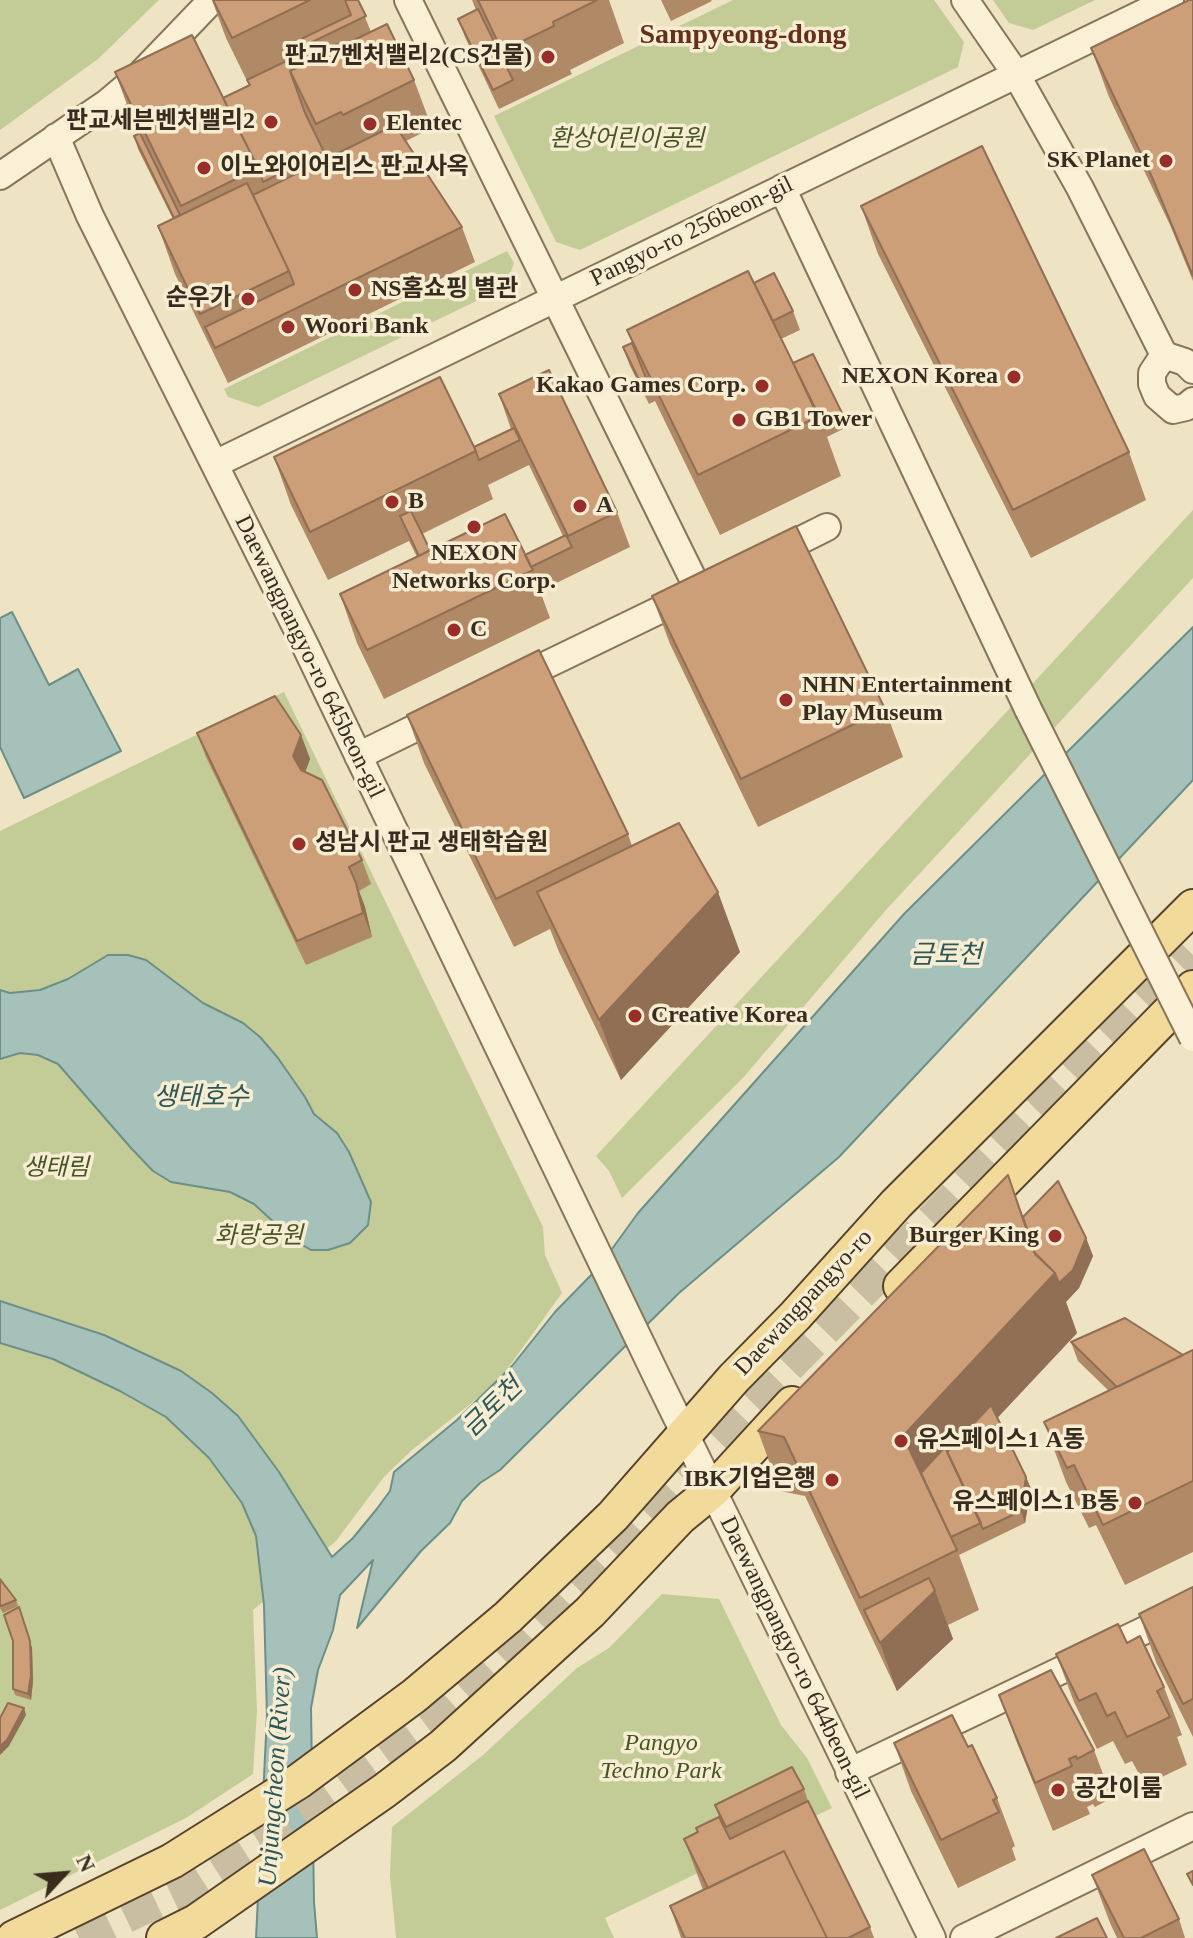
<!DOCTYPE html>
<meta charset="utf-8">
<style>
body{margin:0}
#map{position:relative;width:1193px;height:1938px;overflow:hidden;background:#eee3c3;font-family:"Times New Roman",serif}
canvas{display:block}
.north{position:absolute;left:24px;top:1834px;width:80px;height:80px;-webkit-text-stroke:6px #f6edd2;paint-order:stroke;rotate:64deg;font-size:22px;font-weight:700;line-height:32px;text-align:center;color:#382c1e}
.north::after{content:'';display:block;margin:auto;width:28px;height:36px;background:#382c1e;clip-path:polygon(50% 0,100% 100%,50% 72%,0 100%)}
</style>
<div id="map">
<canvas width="1193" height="1938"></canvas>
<div class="north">N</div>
</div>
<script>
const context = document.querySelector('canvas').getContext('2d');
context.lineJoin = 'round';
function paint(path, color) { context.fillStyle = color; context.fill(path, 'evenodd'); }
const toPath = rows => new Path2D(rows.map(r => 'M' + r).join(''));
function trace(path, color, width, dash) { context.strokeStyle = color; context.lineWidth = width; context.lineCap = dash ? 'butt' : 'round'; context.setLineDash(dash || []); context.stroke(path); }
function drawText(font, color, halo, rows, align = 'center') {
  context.font = font + ' "Times New Roman","Noto Sans KR",serif'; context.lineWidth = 7; context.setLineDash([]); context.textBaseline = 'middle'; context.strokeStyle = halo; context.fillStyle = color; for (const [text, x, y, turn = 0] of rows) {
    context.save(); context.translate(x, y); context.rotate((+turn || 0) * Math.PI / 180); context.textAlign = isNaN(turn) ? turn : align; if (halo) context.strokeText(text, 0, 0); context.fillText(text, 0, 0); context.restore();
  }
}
paint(toPath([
 [0,0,159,0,98,59,0,130],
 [733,0,934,0,964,42,958,67,580,250,556,242,494,116],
 [993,0,1095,0,1033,30,1009,23],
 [507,251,514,263,505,287,258,407,228,397,224,389],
 [1193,510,1193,578,885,911,743,1078,622,1198,609,1171,596,1156],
 [284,692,543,1227,545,1255,562,1293,498,1382,412,1450,384,1477,336,1541,253,1610,257,1711,253,1774,186,1818,0,1910,0,831],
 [662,1594,719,1599,781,1725,807,1758,832,1808,605,1918,614,1938,396,1938,390,1876,392,1827,483,1755,577,1668,609,1648]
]), '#c3cc96');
const water = toPath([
 [12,612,49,685,78,669,121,751,24,798,0,747,0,618,12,612],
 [1193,627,1193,780,839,1157,679,1293,500,1470,480,1483,462,1501,450,1523,421,1551,357,1628,373,1560,340,1595,333,1630,318,1670,311,1708,314,1902,317,1938,256,1938,267,1716,264,1605,256,1536,242,1503,209,1458,166,1417,120,1391,53,1359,0,1343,0,1301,104,1335,181,1371,212,1393,238,1416,279,1472,332,1557,353,1538,376,1510,390,1491,394,1472,457,1420,512,1366,555,1312,599,1267,638,1213,904,914,1193,627],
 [108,955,128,955,146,960,203,1003,243,1023,260,1037,278,1058,305,1097,314,1114,337,1133,349,1152,371,1202,368,1225,350,1243,328,1250,311,1250,291,1238,254,1204,230,1192,171,1182,153,1171,131,1148,58,1064,38,1055,20,1053,0,1059,0,990,10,993,40,990,68,979,108,955]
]);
paint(water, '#a5c1ba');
trace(water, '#6c8f88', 2);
trace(toPath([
 [79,1938,183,1889,317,1803,439,1714,519,1640,1193,955]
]), '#cabea2', 34, [34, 17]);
const minor = toPath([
 [408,0,699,591,513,681],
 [965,0,1016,74,1080,188,1164,355,1185,362,1193,370],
 [56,137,90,216,305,645,657,1377,932,1938],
 [0,176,107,103,139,76,212,0],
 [782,188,1028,709],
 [1164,355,1152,373,1152,384,1157,396,1173,410,1186,407,1193,401],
 [215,464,1170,0],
 [773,554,827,527],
 [358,756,442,715],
 [849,1772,1193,1607],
 [964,1938,1193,1826]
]);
const major = toPath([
 [901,1286,1193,988],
 [14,1938,172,1861,299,1781,414,1696,508,1617,613,1516,734,1378,795,1316,896,1204,1193,907],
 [164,1938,196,1922,384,1791,443,1746,590,1612,680,1517,713,1490,792,1404]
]);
trace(minor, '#887559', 30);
trace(major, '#56432e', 38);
trace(minor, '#f9f0d6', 26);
trace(major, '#f2db9a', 34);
const minorBridge = toPath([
 [1028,709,1193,1038]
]);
trace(minorBridge, '#887559', 30, []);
trace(minorBridge, '#f9f0d6', 26);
paint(toPath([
 [212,0,358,0,371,32,414,80,432,128,406,141,462,227,475,262,228,383,175,274,158,226,173,219,138,149,134,136,139,134,133,121,115,72,223,98,249,85,226,38],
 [327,158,327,159,265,189,265,188],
 [472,0,609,0,624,43,570,70,572,74,499,109,465,37,458,19,476,10],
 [661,0,711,0,712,1,671,21],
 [1193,0,1193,281,1170,225,1109,97,1091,48],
 [861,206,1129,452,1146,500,1031,558,878,254],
 [754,283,793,311,800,330,781,339,793,363,843,415,847,427,827,437,841,476,720,535,655,401,649,404,630,366,623,347,632,343,627,330],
 [499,394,617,512,630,547,540,591,550,618,384,699,357,643,340,594,417,557,409,541,328,580,291,505,274,457,474,447,511,429],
 [529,465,563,536,525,555,430,550,422,534,493,499,488,485],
 [652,596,885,709,903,757,758,827,670,644],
 [407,715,628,834,632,846,740,952,621,1080,559,952,550,929,514,947,424,763],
 [197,733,301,735,310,759,305,772,362,860,371,884,359,891,365,907,372,937,306,965,206,757],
 [1008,1175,1023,1217,1086,1238,1093,1256,1079,1288,1066,1302,1077,1333,998,1417,1026,1477,1031,1489,1025,1523,959,1555,979,1610,948,1625,953,1639,897,1691,805,1496,780,1491,758,1431],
 [1071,1342,1183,1355,1193,1350,1193,1552,1125,1585,1096,1525,1089,1528,1066,1482,1044,1422,1109,1391,1078,1361],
 [0,1579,16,1600,18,1606,3,1613,0,1608],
 [1193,1587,1193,1737,1156,1662,1139,1614],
 [1127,1643,1164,1687,1182,1735,1177,1737,1187,1765,1145,1785,1132,1761,1125,1764,1113,1741,1097,1749,1074,1702,1056,1654],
 [32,1648,33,1681,31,1700,15,1695,13,1689],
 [999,1695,1094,1750,1112,1798,1095,1807,1093,1804,1087,1807,1090,1814,1053,1831,1017,1743],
 [894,1743,968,1747,997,1798,1015,1846,1012,1848,1016,1860,958,1888,911,1791],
 [804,1789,808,1801,870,1927,874,1938,681,1938,670,1906,703,1890,684,1839,698,1832,719,1817,715,1805],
 [1092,1875,1179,1919,1185,1938,1117,1938,1110,1923]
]), '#b08967');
paint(toPath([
 [301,735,310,759,302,781,293,756],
 [356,883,365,907,372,937,363,913],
 [718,892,740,952,621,1080,599,1020],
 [1008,1175,1030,1235,1086,1238,1093,1256,1079,1288,1066,1302,1077,1333,926,1494,903,1436],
 [1026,1477,1031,1489,1025,1523,1021,1511],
 [935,1591,953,1639,897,1691,880,1643],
 [19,1607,32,1648,33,1681,31,1700,28,1694],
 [24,1708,26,1715,9,1746,0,1755,0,1746]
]), '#906f54');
const building = toPath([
 [213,0,310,0,232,38,213,0],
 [345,0,358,0,366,16,306,45,303,38,351,15,345,0],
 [478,0,597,0,553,22,554,26,502,51,478,0],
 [1189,0,1193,0,1193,276,1152,177,1091,48,1189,0],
 [478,9,513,80,493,90,458,19,478,9],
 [387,24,414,80,343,115,341,112,316,124,290,71,387,24],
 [192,35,258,168,181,206,115,72,192,35],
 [337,44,339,48,290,71,305,113,324,152,263,182,258,168,223,98,250,85,247,80,307,51,310,57,337,44],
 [395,125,462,227,215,348,205,327,294,284,289,271,253,195,395,125],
 [140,133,180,215,174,218,134,136,140,133],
 [982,146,1129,452,1013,510,861,206,982,146],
 [247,183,289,271,200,314,158,226,247,183],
 [748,271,819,416,698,475,627,330,748,271],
 [774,273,793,311,773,321,754,283,774,273],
 [632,343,648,383,642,386,623,347,632,343],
 [813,354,843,415,822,425,793,363,813,354],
 [549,370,617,512,568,536,499,394,549,370],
 [440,377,476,451,310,532,274,457,440,377],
 [514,428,520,440,479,460,474,447,514,428],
 [411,511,430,550,419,556,400,516,411,511],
 [505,514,533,570,367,650,340,594,505,514],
 [796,526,885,709,741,779,652,596,796,526],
 [566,535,572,547,531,567,525,555,566,535],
 [539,650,628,834,496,899,407,715,539,650],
 [275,696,301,735,293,756,301,770,322,780,362,860,349,867,356,883,363,913,297,941,197,733,275,696],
 [679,823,718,892,599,1020,537,892,679,823],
 [1008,1175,1034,1252,1055,1273,903,1436,957,1550,860,1598,784,1437,758,1431,1008,1175],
 [1058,1181,1086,1238,1073,1270,1059,1283,1055,1273,1035,1254,1023,1217,1058,1181],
 [1125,1318,1183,1355,1117,1387,1071,1342,1125,1318],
 [1193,1350,1193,1481,1103,1525,1074,1465,1067,1468,1044,1422,1193,1350],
 [991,1405,1026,1477,1021,1511,983,1529,947,1452,991,1405],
 [945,1447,981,1523,951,1537,921,1473,945,1447],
 [929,1578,935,1591,880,1643,864,1610,929,1578],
 [0,1579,16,1600,1,1606,0,1605,0,1579],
 [1193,1587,1193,1699,1183,1704,1139,1614,1193,1587],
 [19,1607,30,1641,31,1675,28,1694,13,1689,13,1641,4,1615,19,1607],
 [1118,1624,1127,1643,1140,1636,1164,1687,1157,1691,1170,1717,1127,1737,1115,1712,1107,1716,1096,1693,1079,1701,1056,1654,1118,1624],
 [1051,1670,1094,1750,1077,1759,1076,1756,1069,1759,1072,1766,1035,1783,999,1695,1051,1670],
 [8,1703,24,1708,7,1740,0,1746,0,1718,8,1703],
 [952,1715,968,1747,972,1745,997,1798,993,1800,999,1812,941,1840,894,1743,952,1715],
 [792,1767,804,1789,726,1827,715,1805,792,1767],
 [808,1801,870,1927,848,1938,827,1938,784,1851,708,1888,684,1839,698,1832,696,1828,719,1817,730,1839,808,1801],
 [1144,1849,1179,1919,1141,1938,1124,1938,1092,1875,1144,1849],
 [784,1851,827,1938,685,1938,670,1906,784,1851],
 [1193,1871,1193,1885,1187,1874,1193,1871],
 [1097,1918,1107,1938,1056,1938,1097,1918]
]);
paint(building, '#cd9f78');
trace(building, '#906f54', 2);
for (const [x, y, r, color] of [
 [548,57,8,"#982e29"],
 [271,122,8,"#982e29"],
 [370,124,8,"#982e29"],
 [1166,161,8,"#982e29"],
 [204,168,8,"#982e29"],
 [355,290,8,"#982e29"],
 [248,299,8,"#982e29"],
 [288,327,8,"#982e29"],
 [1014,377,8,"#982e29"],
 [762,386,8,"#982e29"],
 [739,420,8,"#982e29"],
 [392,502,8,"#982e29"],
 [580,506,8,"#982e29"],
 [474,527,8,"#982e29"],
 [454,630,8,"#982e29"],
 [786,700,8,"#982e29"],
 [299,844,8,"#982e29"],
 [635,1016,8,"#982e29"],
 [1055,1236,8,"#982e29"],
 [901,1441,8,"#982e29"],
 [832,1480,8,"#982e29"],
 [1135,1503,8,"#982e29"],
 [1058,1790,8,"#982e29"]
]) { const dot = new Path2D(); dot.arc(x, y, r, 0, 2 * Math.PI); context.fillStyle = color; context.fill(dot); trace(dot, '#f6edd2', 3); }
drawText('bold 24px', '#382c1e', '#f6edd2', [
 ["판교7벤처밸리2(CS건물)",532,57,"right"],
 ["판교세븐벤처밸리2",255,122,"right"],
 ["Elentec",386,124],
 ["SK Planet",1150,161,"right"],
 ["이노와이어리스 판교사옥",220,168],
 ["NS홈쇼핑 별관",371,290],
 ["순우가",232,299,"right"],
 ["Woori Bank",304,327],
 ["NEXON Korea",998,377,"right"],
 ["Kakao Games Corp.",746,386,"right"],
 ["GB1 Tower",755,420],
 ["B",408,502],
 ["A",596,506],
 ["NEXON",474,554,"center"],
 ["Networks Corp.",474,582,"center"],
 ["C",470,630],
 ["NHN Entertainment",802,686],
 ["Play Museum",802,714],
 ["성남시 판교 생태학습원",315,844],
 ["Creative Korea",651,1016],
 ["Burger King",1039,1236,"right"],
 ["유스페이스1 A동",917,1441],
 ["IBK기업은행",816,1480,"right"],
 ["유스페이스1 B동",1119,1503,"right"],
 ["공간이룸",1074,1790]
], 'left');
drawText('italic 24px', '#465524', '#f6edd2', [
 ["환상어린이공원",627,140],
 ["생태림",56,1169],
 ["화랑공원",259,1237],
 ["Pangyo",661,1744],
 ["Techno Park",661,1772]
]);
drawText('24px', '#382c1e', '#f6edd2', [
 ["Pangyo-ro 256beon-gil",692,232,-26],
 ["Daewangpangyo-ro 645beon-gil",309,657,64],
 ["Daewangpangyo-ro",804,1303,-47],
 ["Daewangpangyo-ro 644beon-gil",794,1658,64]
]);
drawText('italic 26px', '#2d5857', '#f6edd2', [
 ["금토천",946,956],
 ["생태호수",201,1098],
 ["금토천",493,1408,-44],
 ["Unjungcheon (River)",276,1777,-86]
]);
drawText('bold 28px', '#652f1d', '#f6edd2', [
 ["Sampyeong-dong",743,36]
]);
</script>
